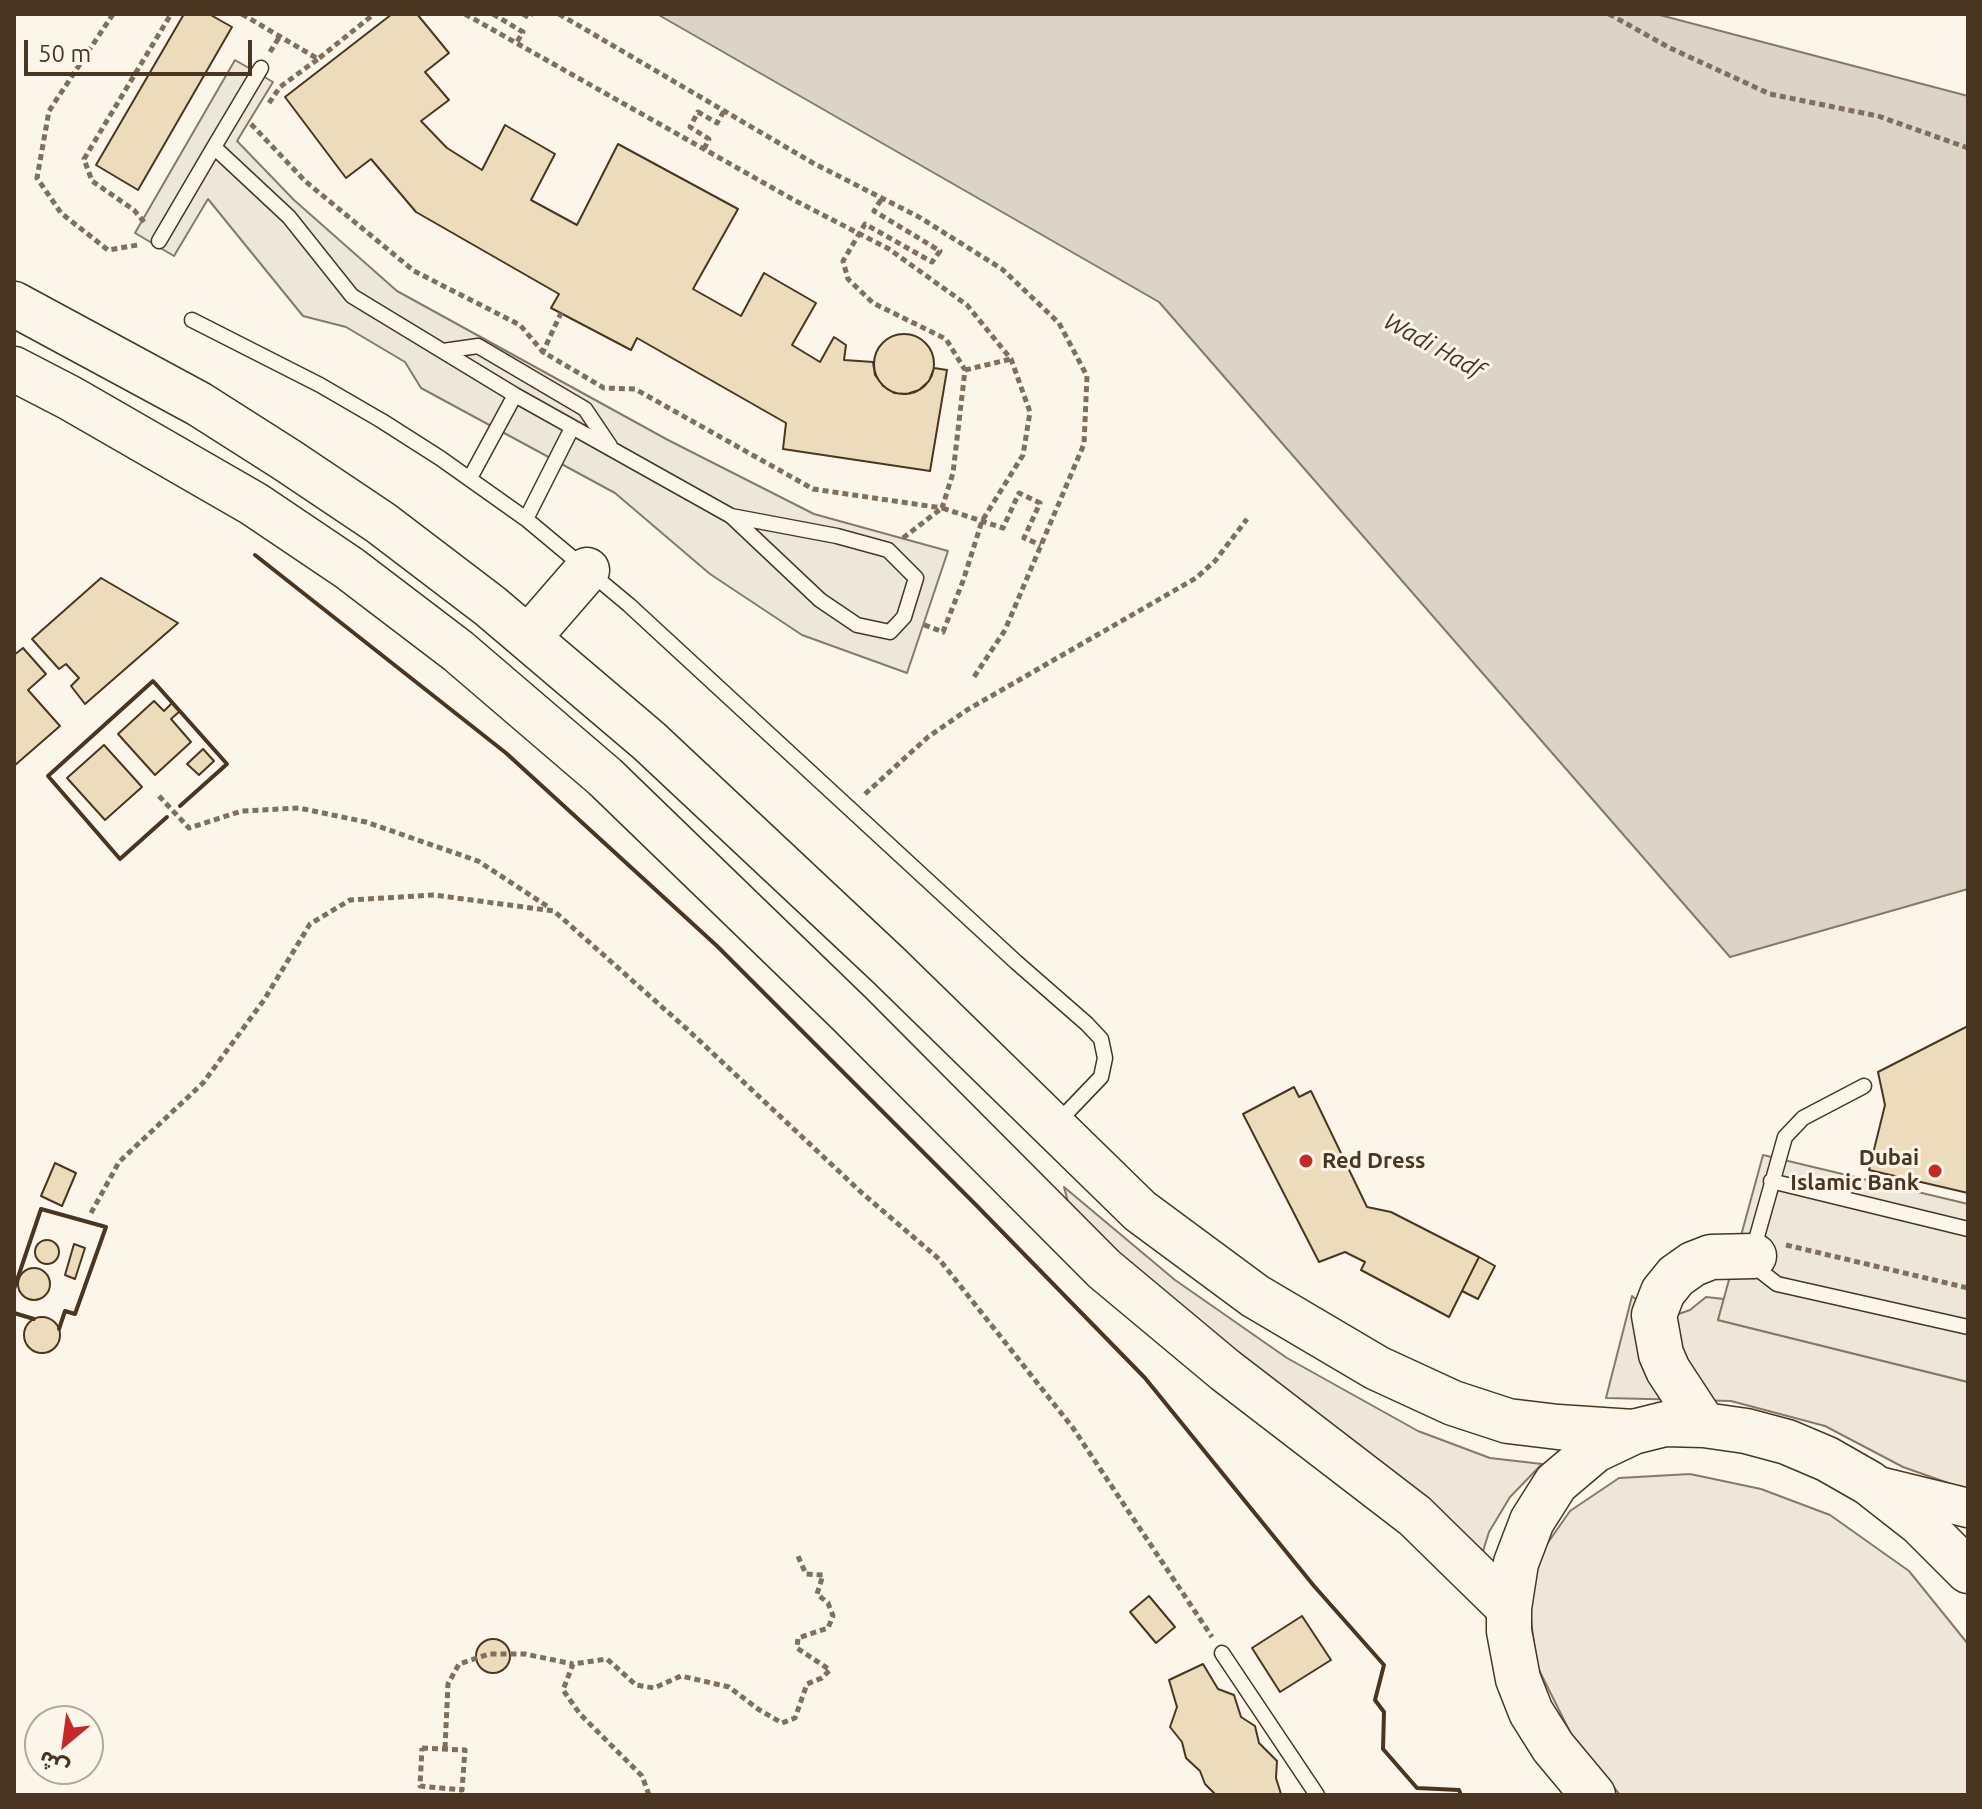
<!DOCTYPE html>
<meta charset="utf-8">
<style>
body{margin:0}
#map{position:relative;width:1982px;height:1809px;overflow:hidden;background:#fbf6e9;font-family:Ubuntu,"Noto Sans Arabic",sans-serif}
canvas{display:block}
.frame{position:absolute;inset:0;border:16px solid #4a3520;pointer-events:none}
.north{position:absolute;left:24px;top:1705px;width:80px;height:80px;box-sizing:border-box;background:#fbf6e9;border:2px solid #b4a999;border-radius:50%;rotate:209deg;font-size:22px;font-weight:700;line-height:32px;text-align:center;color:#4a3520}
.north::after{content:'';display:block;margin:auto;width:28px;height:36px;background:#c62828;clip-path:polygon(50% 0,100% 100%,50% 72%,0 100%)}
.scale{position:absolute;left:24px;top:40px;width:228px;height:36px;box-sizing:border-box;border:4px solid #4a3520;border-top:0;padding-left:10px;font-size:24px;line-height:28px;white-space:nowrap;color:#4a3520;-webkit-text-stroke:6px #fbf6e9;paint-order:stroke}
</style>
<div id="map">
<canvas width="1982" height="1809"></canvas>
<div class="frame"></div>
<div class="north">ش</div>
<div class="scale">50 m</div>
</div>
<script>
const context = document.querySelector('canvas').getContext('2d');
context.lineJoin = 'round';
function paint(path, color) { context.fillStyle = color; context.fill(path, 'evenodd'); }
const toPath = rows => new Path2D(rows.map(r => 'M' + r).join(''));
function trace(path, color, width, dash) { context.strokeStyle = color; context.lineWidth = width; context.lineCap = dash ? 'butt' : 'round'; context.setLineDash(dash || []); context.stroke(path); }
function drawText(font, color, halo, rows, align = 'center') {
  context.font = font + ' Ubuntu,sans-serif'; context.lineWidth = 6; context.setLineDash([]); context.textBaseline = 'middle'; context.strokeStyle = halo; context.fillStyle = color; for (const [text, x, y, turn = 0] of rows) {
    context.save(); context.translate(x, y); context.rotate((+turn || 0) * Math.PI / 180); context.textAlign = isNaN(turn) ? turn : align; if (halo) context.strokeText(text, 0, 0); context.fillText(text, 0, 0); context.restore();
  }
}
const green = toPath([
 [1064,1187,1175,1280,1287,1358,1418,1431,1490,1458,1542,1464,1510,1497,1489,1532,1478,1567,1173,1310,1069,1206,1064,1187],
 [1632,1296,1649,1311,1667,1318,1690,1310,1706,1297,1724,1299,1718,1320,1968,1382,1968,1490,1903,1467,1825,1426,1731,1401,1606,1398,1632,1296],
 [1690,1474,1761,1489,1830,1515,1909,1571,1968,1644,1968,1795,1620,1795,1571,1734,1537,1666,1528,1598,1540,1554,1570,1511,1619,1478,1690,1474]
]);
paint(green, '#ede6d9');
trace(green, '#887966', 2);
const parking = toPath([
 [235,60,273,82,237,141,294,200,397,291,668,440,814,514,948,551,907,673,802,635,710,574,615,493,421,388,405,362,346,327,303,316,208,199,174,256,135,233,235,60],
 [1763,1155,1968,1204,1968,1382,1718,1320,1763,1155]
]);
paint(parking, '#ede7d9');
trace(parking, '#887966', 2);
const water = toPath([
 [657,14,1656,14,1968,96,1968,889,1730,957,1159,302,657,14]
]);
paint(water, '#dcd4c6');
trace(water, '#887966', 2);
const building = toPath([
 [184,14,209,14,232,27,138,190,96,165,184,14],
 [392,14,417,14,449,53,425,72,449,100,421,121,447,148,482,170,505,125,555,154,531,200,577,225,618,144,738,209,693,289,741,316,764,273,816,303,792,345,820,362,834,337,846,345,844,360,873,362,875,375,883,386,894,393,907,394,919,390,929,381,934,368,947,370,930,471,783,449,786,423,637,338,631,350,551,308,559,294,416,212,371,159,346,178,285,97,392,14],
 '874 364a30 30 0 1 1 60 0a30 30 0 1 1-60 0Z',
 [101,578,178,623,85,704,71,686,79,678,66,664,59,669,32,639,101,578],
 [23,648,46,674,28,690,60,726,14,766,14,655,23,648],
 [154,701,164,711,172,703,180,711,171,719,191,742,155,775,118,734,154,701],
 [104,745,142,787,105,820,67,778,104,745],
 [203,749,214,761,199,775,187,764,203,749],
 [1968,1026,1968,1193,1869,1170,1885,1105,1878,1072,1968,1026],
 [1294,1087,1299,1097,1311,1091,1367,1207,1391,1212,1479,1257,1449,1317,1361,1270,1365,1262,1345,1252,1319,1262,1243,1114,1294,1087],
 [55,1163,76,1173,62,1206,41,1196,55,1163],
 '35 1252a12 12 0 1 1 24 0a12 12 0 1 1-24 0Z',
 [74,1244,85,1248,75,1279,65,1275,74,1244],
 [1479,1257,1495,1266,1478,1299,1462,1291,1479,1257],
 '18 1284a16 16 0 1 1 32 0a16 16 0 1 1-32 0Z',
 '24 1335a18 18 0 1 1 36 0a18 18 0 1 1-36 0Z',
 [1149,1596,1175,1627,1156,1643,1130,1612,1149,1596],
 [1302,1616,1331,1660,1280,1692,1252,1648,1302,1616],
 '476 1656a17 17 0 1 1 34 0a17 17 0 1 1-34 0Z',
 [1203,1664,1218,1689,1234,1695,1241,1717,1255,1726,1259,1743,1277,1761,1276,1778,1281,1794,1216,1795,1205,1784,1200,1771,1186,1758,1182,1742,1170,1727,1177,1707,1169,1680,1203,1664]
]);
paint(building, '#ecdcbc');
trace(building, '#4a3520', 2);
const lane = toPath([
 [214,147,261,68],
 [159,241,214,147,289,217,352,296,515,395,731,516,820,600,857,625,890,632,904,617,916,578,888,550,837,536,731,516],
 [192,320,320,385,382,421,440,458,526,519,629,605,1016,962,1087,1024,1101,1039,1105,1058,1101,1077,1056,1124],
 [443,351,478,346,585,409,610,446],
 [470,478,515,395],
 [526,519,572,428],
 [1864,1086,1803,1118,1785,1137,1756,1240,1754,1256,1759,1270,1777,1284,1968,1327],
 [1771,1181,1968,1229],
 [1222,1653,1317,1795]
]);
const secondary = toPath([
 [1874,1485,1968,1508]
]);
const highway = toPath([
 [14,304,199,404,287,460,381,523,490,606,649,741,888,965,1140,1211,1255,1296,1377,1368,1453,1403,1508,1421,1558,1427,1633,1432],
 [14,369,70,398,254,504,349,568,458,651,605,777,849,1013,1104,1269,1225,1370,1415,1516,1509,1608],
 [528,638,587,570],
 [1704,1425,1668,1370,1661,1354,1654,1315,1663,1292,1676,1276,1693,1264,1711,1257,1754,1256],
 [1593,1795,1553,1747,1531,1712,1518,1679,1509,1631,1509,1608,1516,1563,1532,1521,1556,1483,1595,1450,1633,1432,1665,1424,1704,1425,1746,1431,1787,1442,1827,1459,1869,1483,1920,1523,1968,1571]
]);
trace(lane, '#4a3520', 17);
trace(secondary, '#4a3520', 41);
trace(highway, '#4a3520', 47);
trace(toPath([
 [113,14,49,111,37,178,61,213,108,250,138,245],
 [242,14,318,59,374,14],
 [465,14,794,200,889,249,967,305,1011,359,1030,412,1023,455,982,521,963,581,943,632,922,624],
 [493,14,523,32,517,42],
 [523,14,530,18,531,14],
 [559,14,813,163,919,217,1002,269,1059,323,1087,376,1084,444,1005,630,974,677],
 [1609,14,1670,48,1770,94,1878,116,1968,148],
 [270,52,280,36],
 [269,103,280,87,318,59],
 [251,124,305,181,414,271,520,325,543,352,604,388,635,389,813,489,942,508,953,473,965,370,946,339,873,303,848,279,843,261,865,224,932,262,940,251,874,211,882,198],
 [704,149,709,139,690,127,698,112,717,123,724,111],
 [144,222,134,210,92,181,84,159,171,14],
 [542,354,561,313],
 [965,370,1011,359],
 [903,538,942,508,1003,528,1019,493,1040,503,1024,538,1041,545],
 [865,794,928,737,967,710,1196,578,1215,561,1247,519],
 [159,796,189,828,242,811,299,808,366,822,478,861,550,908],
 [91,1213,119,1162,203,1083,264,1000,310,924,350,900,434,895,554,911,688,1030,862,1193,939,1259,1073,1428,1212,1637],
 [1786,1245,1968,1288],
 [422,1748,465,1750,462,1790,420,1786,422,1748],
 [445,1748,448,1684,459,1664,489,1654,525,1654,573,1664],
 [649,1795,642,1776,580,1714,563,1690,573,1664,607,1659,636,1685,654,1688,681,1676,729,1687,758,1709,782,1723,795,1718,807,1684,822,1678,830,1670,797,1648,798,1638,828,1628,833,1616,828,1603,817,1594,823,1575,806,1574,797,1554]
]), '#7f6f5c', 5, [6, 4]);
trace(lane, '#fbf6e9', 14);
trace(secondary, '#fbf6e9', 38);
trace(highway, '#fbf6e9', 44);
trace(toPath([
 [255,555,506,753,717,946,977,1206,1145,1378,1314,1586,1384,1665,1375,1700,1384,1712,1383,1749,1417,1788,1459,1790,1461,1795],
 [167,817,120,859,48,776,153,681,227,764,180,806],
 [14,1289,41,1209,106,1227,75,1314,65,1311,59,1329],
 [14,1313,34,1319]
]), '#4a3520', 4);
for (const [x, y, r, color] of [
 [1306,1161,8,"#c62828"],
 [1935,1171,8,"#c62828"]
]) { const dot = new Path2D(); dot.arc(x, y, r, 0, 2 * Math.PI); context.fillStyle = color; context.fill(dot); trace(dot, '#fbf6e9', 3); }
drawText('bold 22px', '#4a3520', '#fbf6e9', [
 ["Dubai",1919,1158],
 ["Islamic Bank",1919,1183],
 ["Red Dress",1322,1161,"left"]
], 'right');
drawText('italic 24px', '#4a3520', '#fbf6e9', [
 ["Wadi Hadf",1434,346,29]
]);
</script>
